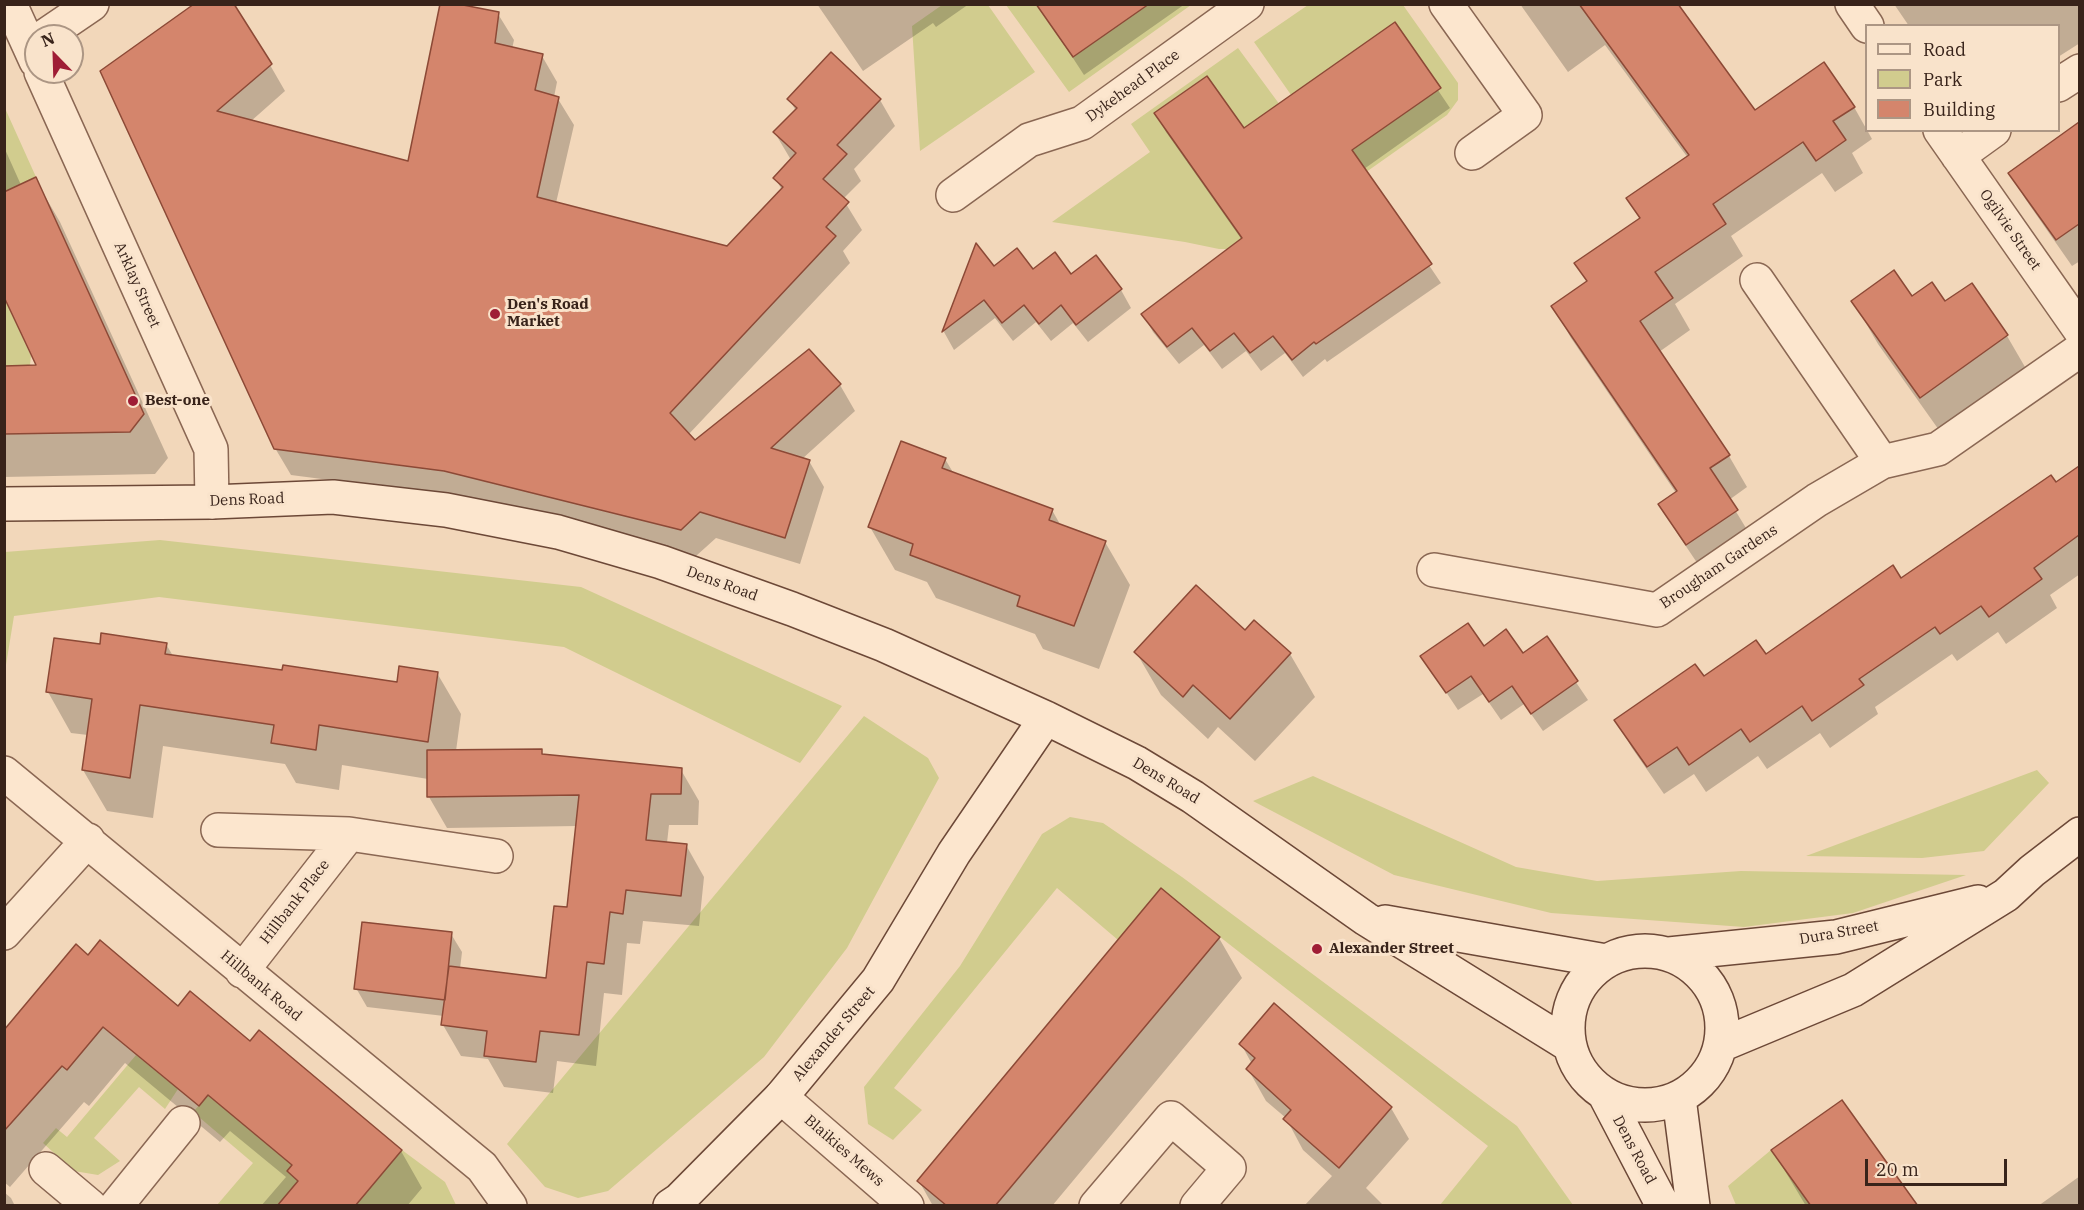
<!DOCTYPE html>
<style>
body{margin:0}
#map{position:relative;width:2084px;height:1210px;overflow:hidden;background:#f2d7ba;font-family:"IBM Plex Serif",serif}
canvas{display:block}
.frame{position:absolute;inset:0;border:6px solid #38231a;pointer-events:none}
.legend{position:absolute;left:1865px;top:24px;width:195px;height:108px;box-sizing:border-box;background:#f9e3cb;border:2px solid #ac9684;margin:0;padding:8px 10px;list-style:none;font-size:18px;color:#38231a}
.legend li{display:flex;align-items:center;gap:12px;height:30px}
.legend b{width:30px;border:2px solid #ac9684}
.north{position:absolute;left:24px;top:24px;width:60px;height:60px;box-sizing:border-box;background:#f9e3cb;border:2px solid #ac9684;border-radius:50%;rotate:337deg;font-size:16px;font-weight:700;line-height:24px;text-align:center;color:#38231a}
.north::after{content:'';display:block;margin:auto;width:21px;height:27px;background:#9f1d35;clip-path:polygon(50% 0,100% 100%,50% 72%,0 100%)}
.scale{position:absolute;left:1865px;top:1159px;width:142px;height:27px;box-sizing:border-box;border:3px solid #38231a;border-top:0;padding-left:8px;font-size:18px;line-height:21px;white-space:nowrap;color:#38231a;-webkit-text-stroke:4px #f9e3cb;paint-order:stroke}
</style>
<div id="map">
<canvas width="2084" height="1210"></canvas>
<div class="frame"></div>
<ul class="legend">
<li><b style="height:8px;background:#fce6ce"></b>Road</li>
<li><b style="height:16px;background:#d1cc8e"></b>Park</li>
<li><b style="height:16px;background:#d4856c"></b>Building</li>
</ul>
<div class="north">N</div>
<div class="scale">20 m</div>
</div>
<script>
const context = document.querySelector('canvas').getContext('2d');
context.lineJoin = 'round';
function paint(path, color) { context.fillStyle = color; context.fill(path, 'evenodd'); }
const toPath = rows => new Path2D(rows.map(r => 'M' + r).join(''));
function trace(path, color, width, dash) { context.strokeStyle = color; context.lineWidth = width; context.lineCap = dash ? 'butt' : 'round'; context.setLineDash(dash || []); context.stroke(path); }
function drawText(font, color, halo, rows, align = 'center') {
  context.font = font + ' "IBM Plex Serif",serif'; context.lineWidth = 6; context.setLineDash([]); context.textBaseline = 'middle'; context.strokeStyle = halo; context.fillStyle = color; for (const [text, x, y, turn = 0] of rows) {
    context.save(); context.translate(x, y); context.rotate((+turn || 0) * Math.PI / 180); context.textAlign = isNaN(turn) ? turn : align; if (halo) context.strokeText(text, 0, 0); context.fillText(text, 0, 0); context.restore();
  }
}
paint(toPath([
 [942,5,988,5,1035,72,920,151,912,26],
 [1006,5,1191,5,1069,92],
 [1308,5,1403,5,1458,83,1458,100,1447,115,1352,182,1254,42],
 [1238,48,1333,177,1255,249,1219,249,1185,242,1052,222,1150,152,1131,124],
 [4,106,36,177,5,192,4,192],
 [4,297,31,356,30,365,5,366],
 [160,540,581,587,842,706,800,763,564,647,159,597,14,616,5,671,5,552],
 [864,716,928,758,939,778,847,948,764,1057,608,1191,578,1198,545,1187,507,1144],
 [2037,770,2049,783,1984,851,1922,858,1806,856],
 [1313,776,1516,867,1597,881,1741,871,1966,875,1853,913,1744,927,1551,913,1394,875,1253,801],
 [1070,817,1103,823,1182,877,1517,1126,1573,1205,1440,1205,1488,1146,1220,937,1118,940,1057,888,894,1088,922,1110,893,1140,868,1124,864,1087,960,966,1042,834],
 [136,1055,178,1089,165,1109,139,1087,94,1138,120,1161,98,1175,74,1171,43,1143,56,1128,67,1137],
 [208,1095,292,1165,287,1171,303,1185,287,1195,277,1205,217,1205,253,1163,193,1112],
 [402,1150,445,1182,456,1205,355,1206],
 [1771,1150,1811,1205,1736,1205,1728,1186]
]), '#d1cc8e');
paint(toPath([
 [817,4,969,4,936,27,933,23,863,71],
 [1047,4,1185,4,1084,75,1041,9],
 [1520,4,1677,4,1755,112,1854,107,1872,139,1852,153,1863,173,1835,192,1822,173,1731,236,1743,256,1675,304,1690,330,1659,352,1729,456,1747,487,1729,500,1755,543,1706,576,1679,536,1660,505,1676,493,1571,338,1553,306,1587,282,1576,263,1640,219,1628,199,1688,158,1605,45,1568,72],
 [1894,4,2080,4,2080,43,2058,57,2058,26,1909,26],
 [498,14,514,40,512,49,542,56,557,82,554,97,558,99,574,125,556,203,728,248,782,190,775,178,791,160,775,133,796,111,789,99,880,100,895,126,854,169,861,181,843,199,862,230,843,251,850,263,688,435,695,442,840,385,855,411,802,459,809,461,824,487,800,564,716,538,696,556,460,497,291,475,275,448,102,71,270,65,285,91,250,122,409,163],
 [1394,25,1450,108,1364,169,1441,283,1327,362,1325,359,1303,377,1285,353,1261,371,1246,351,1222,369,1204,345,1179,364,1153,332,1143,314,1242,240,1166,132,1156,114,1243,130],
 [2080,124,2080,261,2072,266,2026,200,2010,173],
 [4,147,21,185,35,179,60,222,168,458,155,474,4,477,4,367,38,367,4,294],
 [976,246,994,268,1071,276,1121,290,1131,308,1088,342,1073,323,1051,341,1036,322,1013,341,995,318,954,350,944,332],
 [1971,285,2007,336,2032,379,1946,440,1878,344,1853,301,1912,299,1945,303],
 [945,459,954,474,1052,510,1061,526,1105,542,1130,585,1099,669,1043,649,1035,634,936,598,927,582,895,570,870,527],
 [2080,468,2080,574,2050,595,2057,608,2006,644,1998,632,1957,661,1952,654,1875,707,1878,714,1830,748,1820,733,1767,769,1758,756,1706,792,1694,774,1664,794,1632,748,1616,720,1704,678,1765,656,1901,580],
 [1255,622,1290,654,1315,697,1255,761,1218,727,1208,739,1161,695,1136,652,1245,632],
 [1546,638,1588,700,1543,731,1524,704,1501,720,1483,694,1458,710,1422,656,1483,648,1522,655],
 [166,644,173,656,283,672,398,684,437,673,461,714,456,751,541,751,544,756,681,770,699,801,698,825,669,825,667,843,686,845,704,877,699,926,643,921,640,944,627,943,622,995,604,993,596,1066,557,1061,553,1093,504,1087,488,1059,461,1056,443,1025,444,1016,367,1007,356,988,451,934,462,952,460,969,548,980,568,909,577,826,447,828,429,797,428,779,342,765,339,790,296,783,285,764,163,746,153,818,107,811,83,770,88,735,71,733,48,692,101,646],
 [1219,938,1242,978,1052,1206,933,1206,919,1181],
 [89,957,178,1008,250,1043,401,1151,422,1188,407,1206,261,1206,286,1177,230,1131,220,1142,125,1063,89,1106,84,1102,10,1187,4,1182,4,1033],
 [1274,1005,1391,1108,1409,1139,1366,1188,1384,1206,1304,1206,1332,1176,1303,1150,1286,1118,1266,1101,1248,1069,1252,1064,1241,1044],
 [1773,1151,1916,1206,1806,1206],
 [2080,1176,2080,1206,2038,1206],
 [4,1192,11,1198,15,1206,4,1206]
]), '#0003');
const building = toPath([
 [194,4,234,4,272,64,217,111,408,161,440,4,458,4,499,12,495,43,543,54,535,90,559,97,537,197,727,246,783,187,773,178,796,153,773,132,797,108,787,99,831,52,881,99,837,145,847,154,823,179,849,202,826,227,836,236,670,413,695,440,809,349,841,384,771,448,810,460,785,538,700,512,681,530,444,471,274,449,100,71,194,4],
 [1036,4,1149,4,1073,57,1036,4],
 [1579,4,1678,4,1755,110,1824,62,1855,107,1833,121,1846,140,1816,161,1803,142,1713,204,1726,224,1655,272,1673,298,1640,321,1730,455,1710,468,1738,510,1686,545,1658,504,1677,491,1551,306,1587,281,1574,263,1640,218,1626,198,1689,155,1579,4],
 [1395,22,1441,88,1352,150,1432,264,1316,344,1314,342,1292,360,1273,336,1250,353,1234,333,1210,351,1192,328,1167,347,1141,314,1242,238,1154,113,1207,76,1244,128,1395,22],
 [2079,122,2079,224,2056,240,2008,173,2079,122],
 [36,177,144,414,130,432,4,434,4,366,36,365,4,297,4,192,36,177],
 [976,243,994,266,1017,248,1033,269,1055,252,1071,274,1096,255,1122,289,1076,325,1061,305,1039,324,1024,305,1002,323,984,300,942,332,976,243],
 [1894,270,1912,296,1932,282,1945,301,1972,283,2008,335,1920,398,1851,301,1894,270],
 [901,441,946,458,942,468,1053,509,1049,520,1106,541,1074,626,1017,606,1020,596,910,555,913,544,868,527,901,441],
 [2079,466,2079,535,2034,568,2042,579,1989,617,1981,606,1940,634,1935,627,1859,679,1864,685,1812,721,1802,706,1750,742,1741,729,1689,765,1677,747,1647,767,1614,720,1695,664,1704,676,1756,640,1766,654,1893,565,1901,578,2051,475,2056,482,2079,466],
 [1196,585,1245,630,1254,620,1291,653,1230,719,1193,685,1183,697,1134,652,1196,585],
 [1468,623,1484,646,1506,629,1523,653,1547,636,1578,681,1531,714,1512,686,1489,702,1471,676,1446,693,1420,656,1468,623],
 [101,633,167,643,165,654,282,670,283,665,397,682,399,666,438,672,428,742,319,725,316,750,271,743,274,725,140,705,130,778,82,770,92,699,46,692,54,638,100,644,101,633],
 [542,749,542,754,682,768,681,794,651,794,646,840,687,844,681,896,626,890,623,914,610,912,604,964,587,962,579,1035,540,1031,536,1062,484,1056,487,1031,441,1025,449,966,546,978,554,906,567,907,579,795,427,797,427,750,542,749],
 [1161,888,1220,937,995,1206,947,1206,917,1181,1161,888],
 [362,922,452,932,445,1000,354,989,362,922],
 [100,940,178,1006,190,991,250,1041,259,1030,402,1150,355,1206,277,1206,298,1181,287,1171,292,1165,208,1095,199,1106,103,1027,67,1070,62,1066,4,1131,4,1030,76,944,88,955,100,940],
 [1274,1003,1392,1107,1339,1168,1283,1119,1291,1110,1246,1069,1255,1058,1239,1044,1274,1003],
 [1842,1100,1918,1206,1811,1206,1771,1150,1842,1100]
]);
paint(building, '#d4856c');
trace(building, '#8c4936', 1.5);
const street = toPath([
 [10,4,36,61],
 [1446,4,1525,115,1472,153],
 [1852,4,1867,26],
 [45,36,92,4],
 [41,72,211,449,212,502],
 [2058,85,2080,71],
 [1940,130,2080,330],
 [1958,156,1994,130],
 [953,195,1029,140,1082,123,1247,4],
 [1757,280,1882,462],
 [1434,570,1657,610,1817,500,1882,462,1938,449,2080,350],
 [4,773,482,1167,510,1206],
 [218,830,349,834],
 [4,933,88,840],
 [242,971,349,834,496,856],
 [781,1097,907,1206],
 [46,1169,90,1206],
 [116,1206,183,1123],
 [1096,1206,1171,1118,1229,1168,1197,1206]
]);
const secondary = toPath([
 [4,504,212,502,333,497,446,510,558,532,661,562,792,609,884,645,1046,718,1137,763,1193,797,1366,919,1569,1045],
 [1385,922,1606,961],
 '1568 1028a77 77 0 1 1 154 0a77 77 0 1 1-154 0Z',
 [1669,954,1836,937,1978,902],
 [1721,1045,1853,990,2006,895,2032,871,2080,834],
 [1605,1095,1663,1206],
 [1679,1098,1693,1206],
 [670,1206,679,1200,781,1097,878,980,954,853,1046,718]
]);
trace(street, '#8a6753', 36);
trace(secondary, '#6c4837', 36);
trace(street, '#fce6ce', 33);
trace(secondary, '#fce6ce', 33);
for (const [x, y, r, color] of [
 [495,314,6,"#9f1d35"],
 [133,401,6,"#9f1d35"],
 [1317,949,6,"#9f1d35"]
]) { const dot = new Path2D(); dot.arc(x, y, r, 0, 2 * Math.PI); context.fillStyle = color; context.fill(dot); trace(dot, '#f9e3cb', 2); }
drawText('15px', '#38231a', '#f9e3cb', [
 ["Dykehead Place",1133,86,-36],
 ["Ogilvie Street",2010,230,55],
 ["Arklay Street",137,285,66],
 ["Dens Road",247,500,-2],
 ["Brougham Gardens",1719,567,-34],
 ["Dens Road",722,584,20],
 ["Dens Road",1166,781,31],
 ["Hillbank Place",295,902,-52],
 ["Dura Street",1839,933,-10],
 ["Hillbank Road",261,986,40],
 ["Alexander Street",834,1034,-50],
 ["Dens Road",1634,1150,62],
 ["Blaikies Mews",844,1151,41]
]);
drawText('bold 15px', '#38231a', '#f9e3cb', [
 ["Den's Road",507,305],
 ["Market",507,322],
 ["Best-one",145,401],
 ["Alexander Street",1329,949]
], 'left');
</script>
